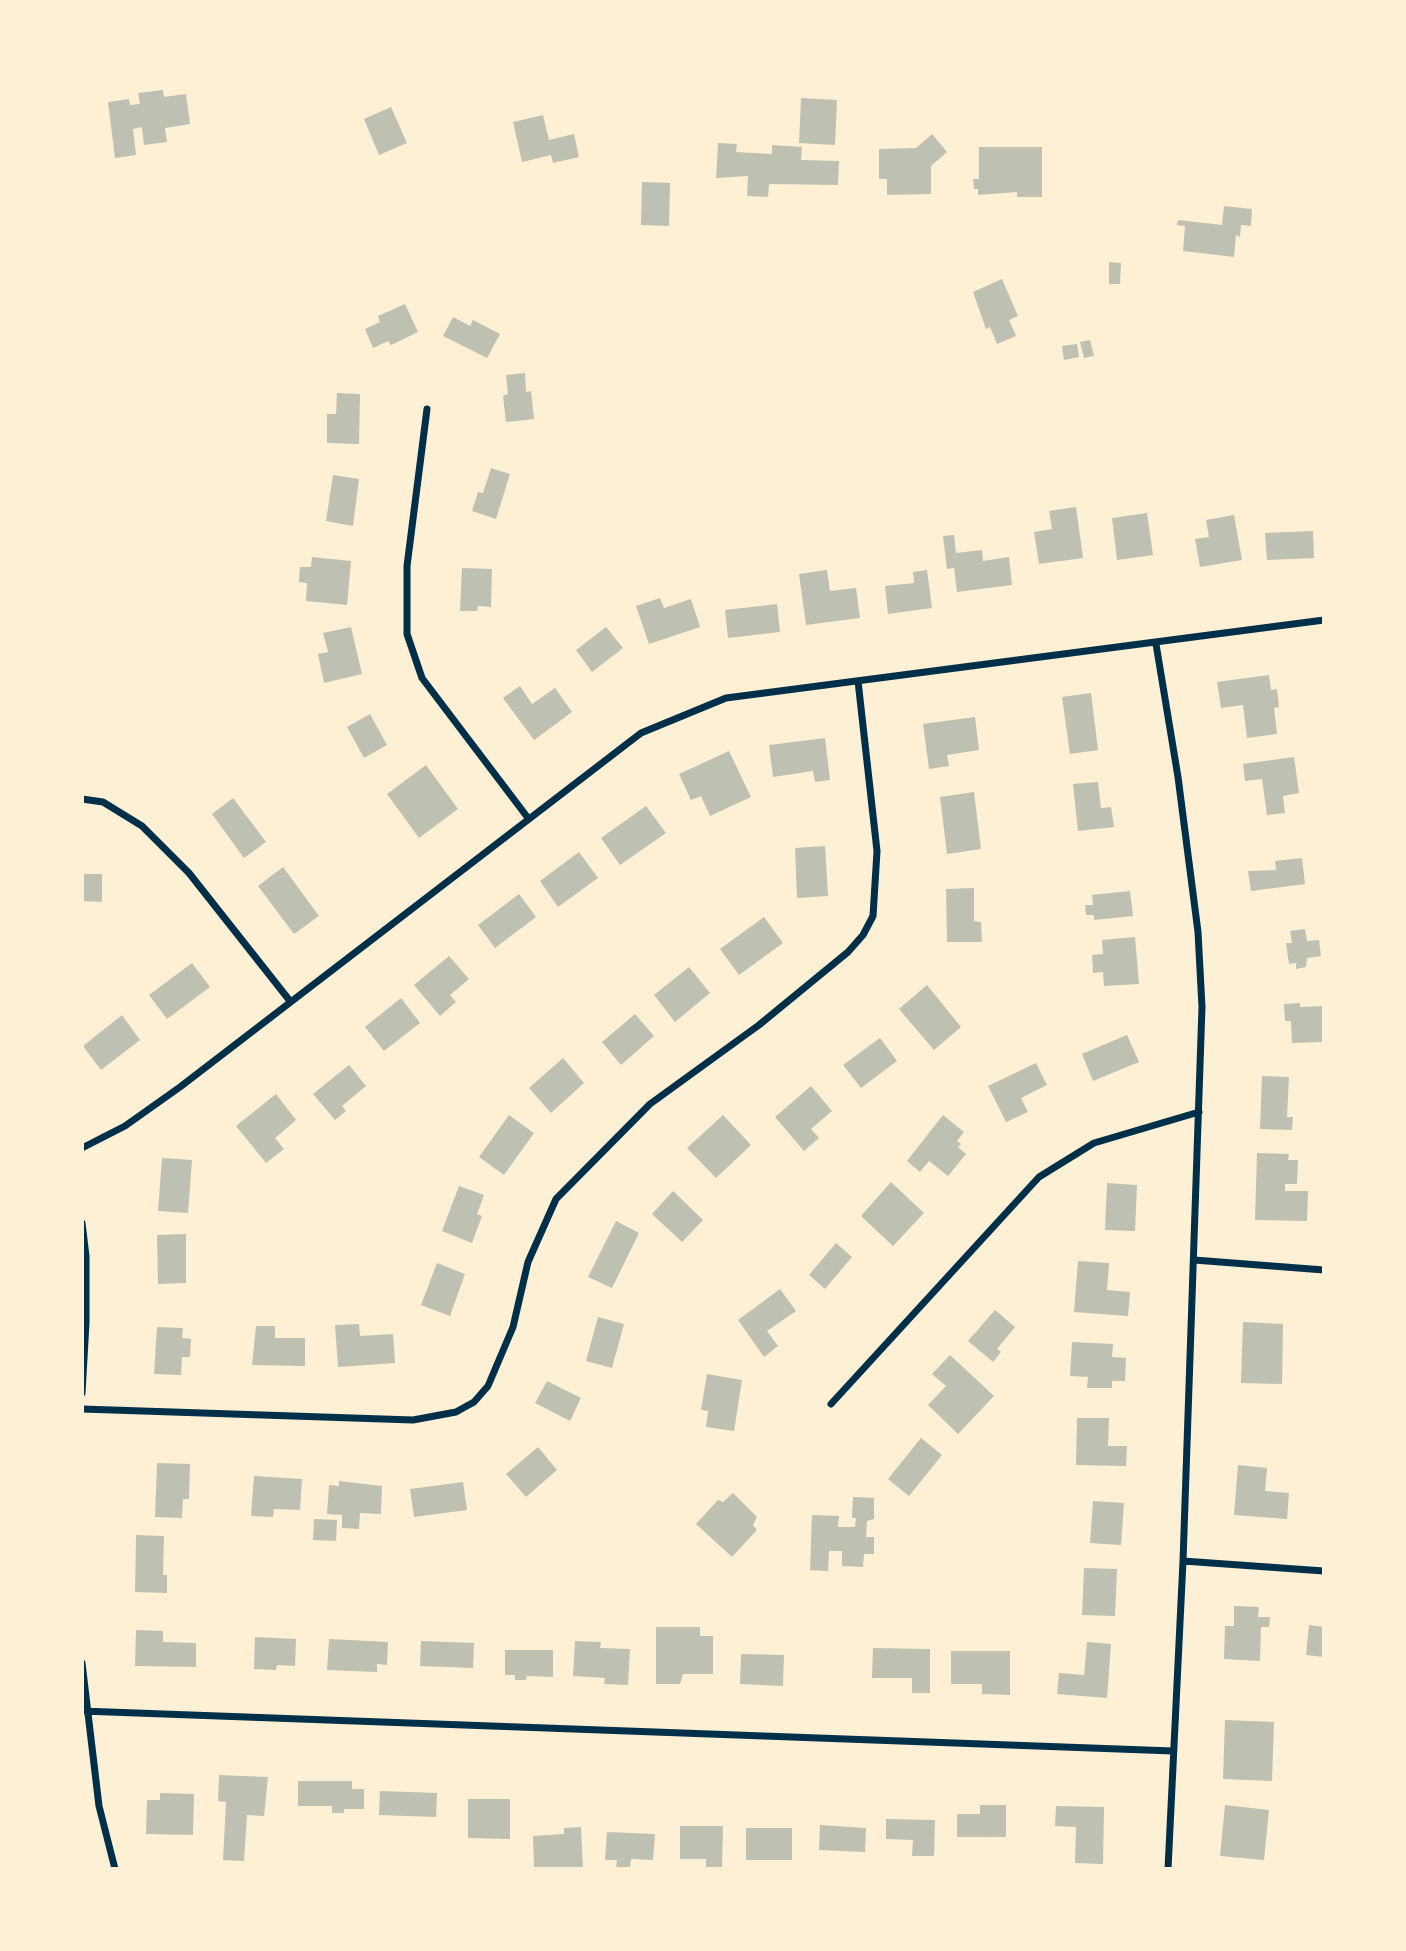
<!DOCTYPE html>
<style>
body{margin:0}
#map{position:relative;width:1406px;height:1951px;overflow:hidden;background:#fdf0d5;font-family:Montserrat,sans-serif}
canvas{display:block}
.frame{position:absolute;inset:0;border:84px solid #fdf0d5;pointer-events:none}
</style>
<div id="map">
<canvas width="1406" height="1951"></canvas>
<div class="frame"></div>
</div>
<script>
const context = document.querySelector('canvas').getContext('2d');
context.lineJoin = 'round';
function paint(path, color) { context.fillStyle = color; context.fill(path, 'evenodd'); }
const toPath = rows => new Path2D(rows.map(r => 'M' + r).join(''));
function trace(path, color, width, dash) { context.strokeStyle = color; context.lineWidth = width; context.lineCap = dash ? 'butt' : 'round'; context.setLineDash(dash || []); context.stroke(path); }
paint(toPath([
 [163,90,164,97,186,94,190,124,165,128,167,142,144,145,142,127,133,129,136,155,115,158,108,102,129,99,130,105,140,104,138,93],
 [801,98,837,100,835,145,799,143],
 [391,107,407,143,379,155,364,119],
 [543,115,549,140,574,134,579,157,553,163,551,155,522,162,513,122],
 [932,134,947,152,931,166,931,194,887,195,887,179,879,179,879,149,916,148],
 [718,143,737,144,736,152,772,154,772,145,802,147,801,160,839,161,838,185,769,184,768,197,747,196,748,176,716,178],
 [979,147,1042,147,1042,197,1017,197,1017,192,978,195,978,189,974,189,973,179,979,179],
 [642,182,670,183,669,226,641,225],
 [1224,206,1252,209,1251,226,1241,225,1240,237,1236,235,1234,257,1183,251,1185,226,1177,225,1178,220,1222,225],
 [1109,262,1121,263,1120,284,1109,284],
 [1002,279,1018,316,1009,320,1016,336,997,344,990,327,986,329,973,292],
 [405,304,418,332,391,345,388,341,373,348,365,329,380,322,378,316],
 [453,317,470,326,473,320,500,334,487,358,443,336],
 [1090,340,1094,356,1084,358,1080,342],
 [1077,344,1079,357,1064,360,1062,346],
 [525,373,526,392,531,391,534,419,506,422,503,396,508,394,506,375],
 [337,393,360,394,359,444,327,443,327,414,336,414],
 [491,468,510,474,496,519,472,511,478,492,483,493],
 [333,475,359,479,353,526,326,521],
 [1076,507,1083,558,1039,564,1034,532,1052,529,1049,511],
 [1147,513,1153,555,1117,560,1112,518],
 [1234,515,1242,560,1200,567,1195,539,1209,537,1206,520],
 [1313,531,1314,558,1267,560,1265,533],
 [954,535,956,553,982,550,983,561,1009,557,1012,585,957,592,954,568,947,569,943,536],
 [312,557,351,561,347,605,306,601,307,583,299,582,300,567,311,567],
 [462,568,492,569,491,607,478,606,477,611,460,611],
 [827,570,830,591,856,588,860,618,806,625,799,574],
 [927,570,932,608,888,614,885,586,914,583,913,572],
 [660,598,664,608,691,599,700,627,649,644,636,606],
 [777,604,780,632,728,638,725,610],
 [351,627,362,674,324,683,318,654,328,652,323,633],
 [606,627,623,648,592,672,576,650],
 [1269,675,1271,690,1277,689,1279,707,1274,708,1277,734,1247,738,1243,705,1221,708,1217,682],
 [520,686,532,704,555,688,572,712,534,740,503,698],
 [1091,693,1098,750,1070,754,1062,697],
 [370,714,387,745,364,758,347,727],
 [975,717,979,750,947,755,949,766,929,769,923,724],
 [825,738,830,780,815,782,813,771,773,777,769,745],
 [729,751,751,797,710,816,701,796,691,800,679,774],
 [1294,757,1299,793,1283,796,1285,813,1267,815,1262,779,1245,781,1243,764],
 [426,765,458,809,419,838,387,794],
 [1098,782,1101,808,1111,807,1114,827,1078,831,1073,784],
 [974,792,981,849,947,854,940,797],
 [233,798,266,842,244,858,212,814],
 [646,806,666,833,620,865,601,838],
 [825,846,828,896,797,898,795,848],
 [579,852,598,878,558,907,540,881],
 [1302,858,1305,884,1251,891,1248,871,1276,870,1275,861],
 [283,867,319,916,294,934,258,886],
 [82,874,102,874,102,902,82,901],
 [974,888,974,921,981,922,982,942,947,942,946,889],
 [1130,891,1133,916,1094,920,1094,915,1086,915,1085,905,1093,905,1092,895],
 [519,894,536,917,495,948,478,925],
 [764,917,783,943,739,975,720,949],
 [1305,929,1307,941,1319,940,1321,956,1307,958,1306,967,1296,969,1296,963,1289,964,1286,943,1292,943,1290,931],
 [1135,937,1139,984,1104,986,1103,972,1093,973,1092,955,1103,954,1102,940],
 [449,956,469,979,450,995,456,1002,440,1016,414,985],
 [192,963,210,987,167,1019,149,995],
 [689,967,710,993,675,1022,654,995],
 [927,985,961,1027,934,1050,899,1009],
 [401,998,420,1023,384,1051,365,1027],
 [1300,1003,1300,1007,1324,1006,1324,1042,1292,1043,1291,1021,1285,1021,1284,1004],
 [635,1014,654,1036,621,1065,602,1042],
 [122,1015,140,1040,101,1070,83,1046],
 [1127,1035,1139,1062,1093,1081,1082,1054],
 [880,1038,897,1061,861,1088,843,1065],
 [563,1058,584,1083,551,1113,529,1088],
 [1036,1063,1047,1085,1021,1098,1028,1112,1006,1122,988,1086],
 [349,1065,366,1086,342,1106,346,1111,335,1120,313,1094],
 [1262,1076,1289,1077,1287,1117,1293,1117,1292,1130,1260,1129],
 [811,1086,832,1111,811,1129,819,1138,804,1151,775,1117],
 [276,1094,296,1120,275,1138,284,1149,266,1163,236,1126],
 [509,1115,534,1133,504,1175,479,1157],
 [723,1115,751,1145,716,1178,687,1148],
 [943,1115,964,1132,957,1141,961,1144,958,1147,966,1154,948,1176,929,1161,920,1172,907,1161],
 [1257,1153,1289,1154,1288,1160,1298,1160,1297,1184,1285,1184,1285,1191,1308,1191,1307,1221,1255,1220],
 [162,1158,192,1160,188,1213,158,1211],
 [891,1182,924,1213,893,1246,861,1216],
 [1107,1183,1137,1185,1135,1231,1105,1230],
 [459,1186,484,1195,477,1214,482,1216,472,1243,442,1231],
 [673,1191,703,1220,682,1242,652,1214],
 [616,1221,639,1233,612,1288,588,1277],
 [186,1234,186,1283,158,1284,157,1235],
 [836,1243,852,1257,825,1289,809,1275],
 [1078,1261,1109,1263,1107,1290,1130,1292,1128,1316,1074,1312],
 [437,1263,465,1274,450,1316,421,1305],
 [780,1289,796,1311,767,1331,778,1346,764,1357,738,1320],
 [995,1310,1015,1327,997,1349,1001,1352,993,1362,968,1341],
 [598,1317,624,1324,612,1368,586,1361],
 [1243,1322,1283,1324,1282,1384,1241,1383],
 [359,1324,360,1336,393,1334,395,1363,338,1367,335,1325],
 [256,1326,275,1326,275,1338,305,1338,305,1366,252,1365],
 [157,1327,183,1328,182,1338,191,1339,190,1357,182,1357,181,1375,154,1374],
 [1072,1342,1113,1344,1112,1357,1126,1358,1125,1381,1112,1381,1112,1388,1087,1388,1088,1377,1070,1376],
 [950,1355,994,1396,958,1434,928,1405,946,1386,932,1374],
 [707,1374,742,1380,734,1431,706,1427,708,1411,701,1410],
 [547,1381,581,1398,570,1421,535,1403],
 [1077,1418,1109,1418,1108,1446,1127,1446,1126,1466,1076,1465],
 [921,1438,942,1455,909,1496,888,1479],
 [538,1447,557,1470,526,1497,506,1474],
 [157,1463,190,1464,189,1499,183,1499,182,1518,155,1517],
 [1238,1465,1267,1468,1265,1491,1289,1493,1287,1519,1234,1515],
 [254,1476,302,1479,300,1510,274,1509,273,1517,251,1516],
 [339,1481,382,1486,381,1514,360,1513,359,1529,342,1528,342,1515,327,1514,329,1485,339,1486],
 [463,1482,467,1510,414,1517,410,1489],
 [733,1493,757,1517,753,1525,757,1530,732,1557,696,1524,718,1500,723,1502],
 [853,1497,874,1498,874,1519,867,1521,866,1537,874,1537,874,1554,864,1554,863,1567,842,1566,842,1551,829,1551,828,1571,810,1570,812,1515,839,1516,838,1527,855,1527,856,1518,852,1518],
 [1093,1501,1124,1503,1121,1545,1090,1543],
 [314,1519,337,1520,336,1541,313,1540],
 [136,1535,164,1536,163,1575,167,1575,167,1593,135,1592],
 [1084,1568,1117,1569,1115,1616,1082,1615],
 [1234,1606,1259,1607,1258,1617,1270,1617,1269,1627,1261,1627,1260,1661,1224,1659,1225,1626,1234,1626],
 [1309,1625,1324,1627,1324,1657,1306,1655],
 [656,1627,700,1627,700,1636,713,1636,713,1674,683,1674,680,1684,656,1684],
 [136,1630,163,1631,163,1642,196,1643,196,1667,135,1666],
 [255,1637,296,1639,295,1666,277,1665,276,1670,254,1669],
 [329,1639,388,1642,387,1665,377,1664,377,1672,327,1670],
 [421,1641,474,1643,473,1668,420,1666],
 [575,1641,601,1642,600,1648,630,1649,628,1685,604,1684,605,1678,573,1676],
 [1087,1642,1111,1644,1107,1698,1057,1694,1059,1673,1084,1675],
 [873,1648,930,1649,930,1693,912,1693,912,1678,872,1678],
 [505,1650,553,1650,553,1677,527,1676,526,1680,515,1680,515,1675,505,1675],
 [951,1651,1010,1651,1010,1695,982,1694,982,1684,951,1684],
 [741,1654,784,1655,783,1686,740,1684],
 [1225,1720,1274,1722,1272,1781,1223,1779],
 [219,1775,268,1777,264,1816,247,1815,244,1861,223,1860,226,1802,218,1801],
 [298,1781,352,1781,352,1789,364,1789,364,1809,344,1809,344,1813,332,1813,332,1806,298,1806],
 [380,1791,437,1793,436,1817,379,1815],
 [160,1793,194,1794,193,1835,146,1834,147,1800,160,1800],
 [468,1799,510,1799,510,1839,468,1838],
 [980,1805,1006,1805,1006,1837,957,1837,957,1814,980,1814],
 [1225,1805,1269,1810,1264,1860,1220,1856],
 [1056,1806,1104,1807,1103,1864,1075,1863,1076,1827,1055,1826],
 [886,1819,935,1820,934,1856,912,1856,913,1840,886,1839],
 [820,1825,866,1828,865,1852,819,1850],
 [680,1826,723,1826,722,1869,706,1869,706,1859,680,1859],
 [581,1827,583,1869,534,1869,533,1836,564,1834,564,1828],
 [746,1828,792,1828,792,1860,746,1860],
 [607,1832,655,1834,653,1860,631,1859,630,1869,616,1869,617,1860,605,1860]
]), '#bec0b2');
trace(toPath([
 [427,409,407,566,407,634,422,678,528,818],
 [1156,644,1178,777,1198,932,1202,1007,1183,1561,1168,1869],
 [82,799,103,802,142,826,189,873,290,1001],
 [82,1148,125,1126,180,1087,641,733,726,698,1324,620],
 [82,1223,86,1256,86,1323,82,1393],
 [1194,1260,1324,1270],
 [831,1404,1039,1177,1094,1143,1199,1112],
 [82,1409,413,1420,456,1412,474,1402,488,1386,513,1327,528,1262,556,1199,650,1104,759,1025,848,952,863,935,873,916,877,851,858,681],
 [1183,1561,1324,1571],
 [82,1663,99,1806,115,1869],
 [82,1711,1173,1751]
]), '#003049', 7);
</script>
